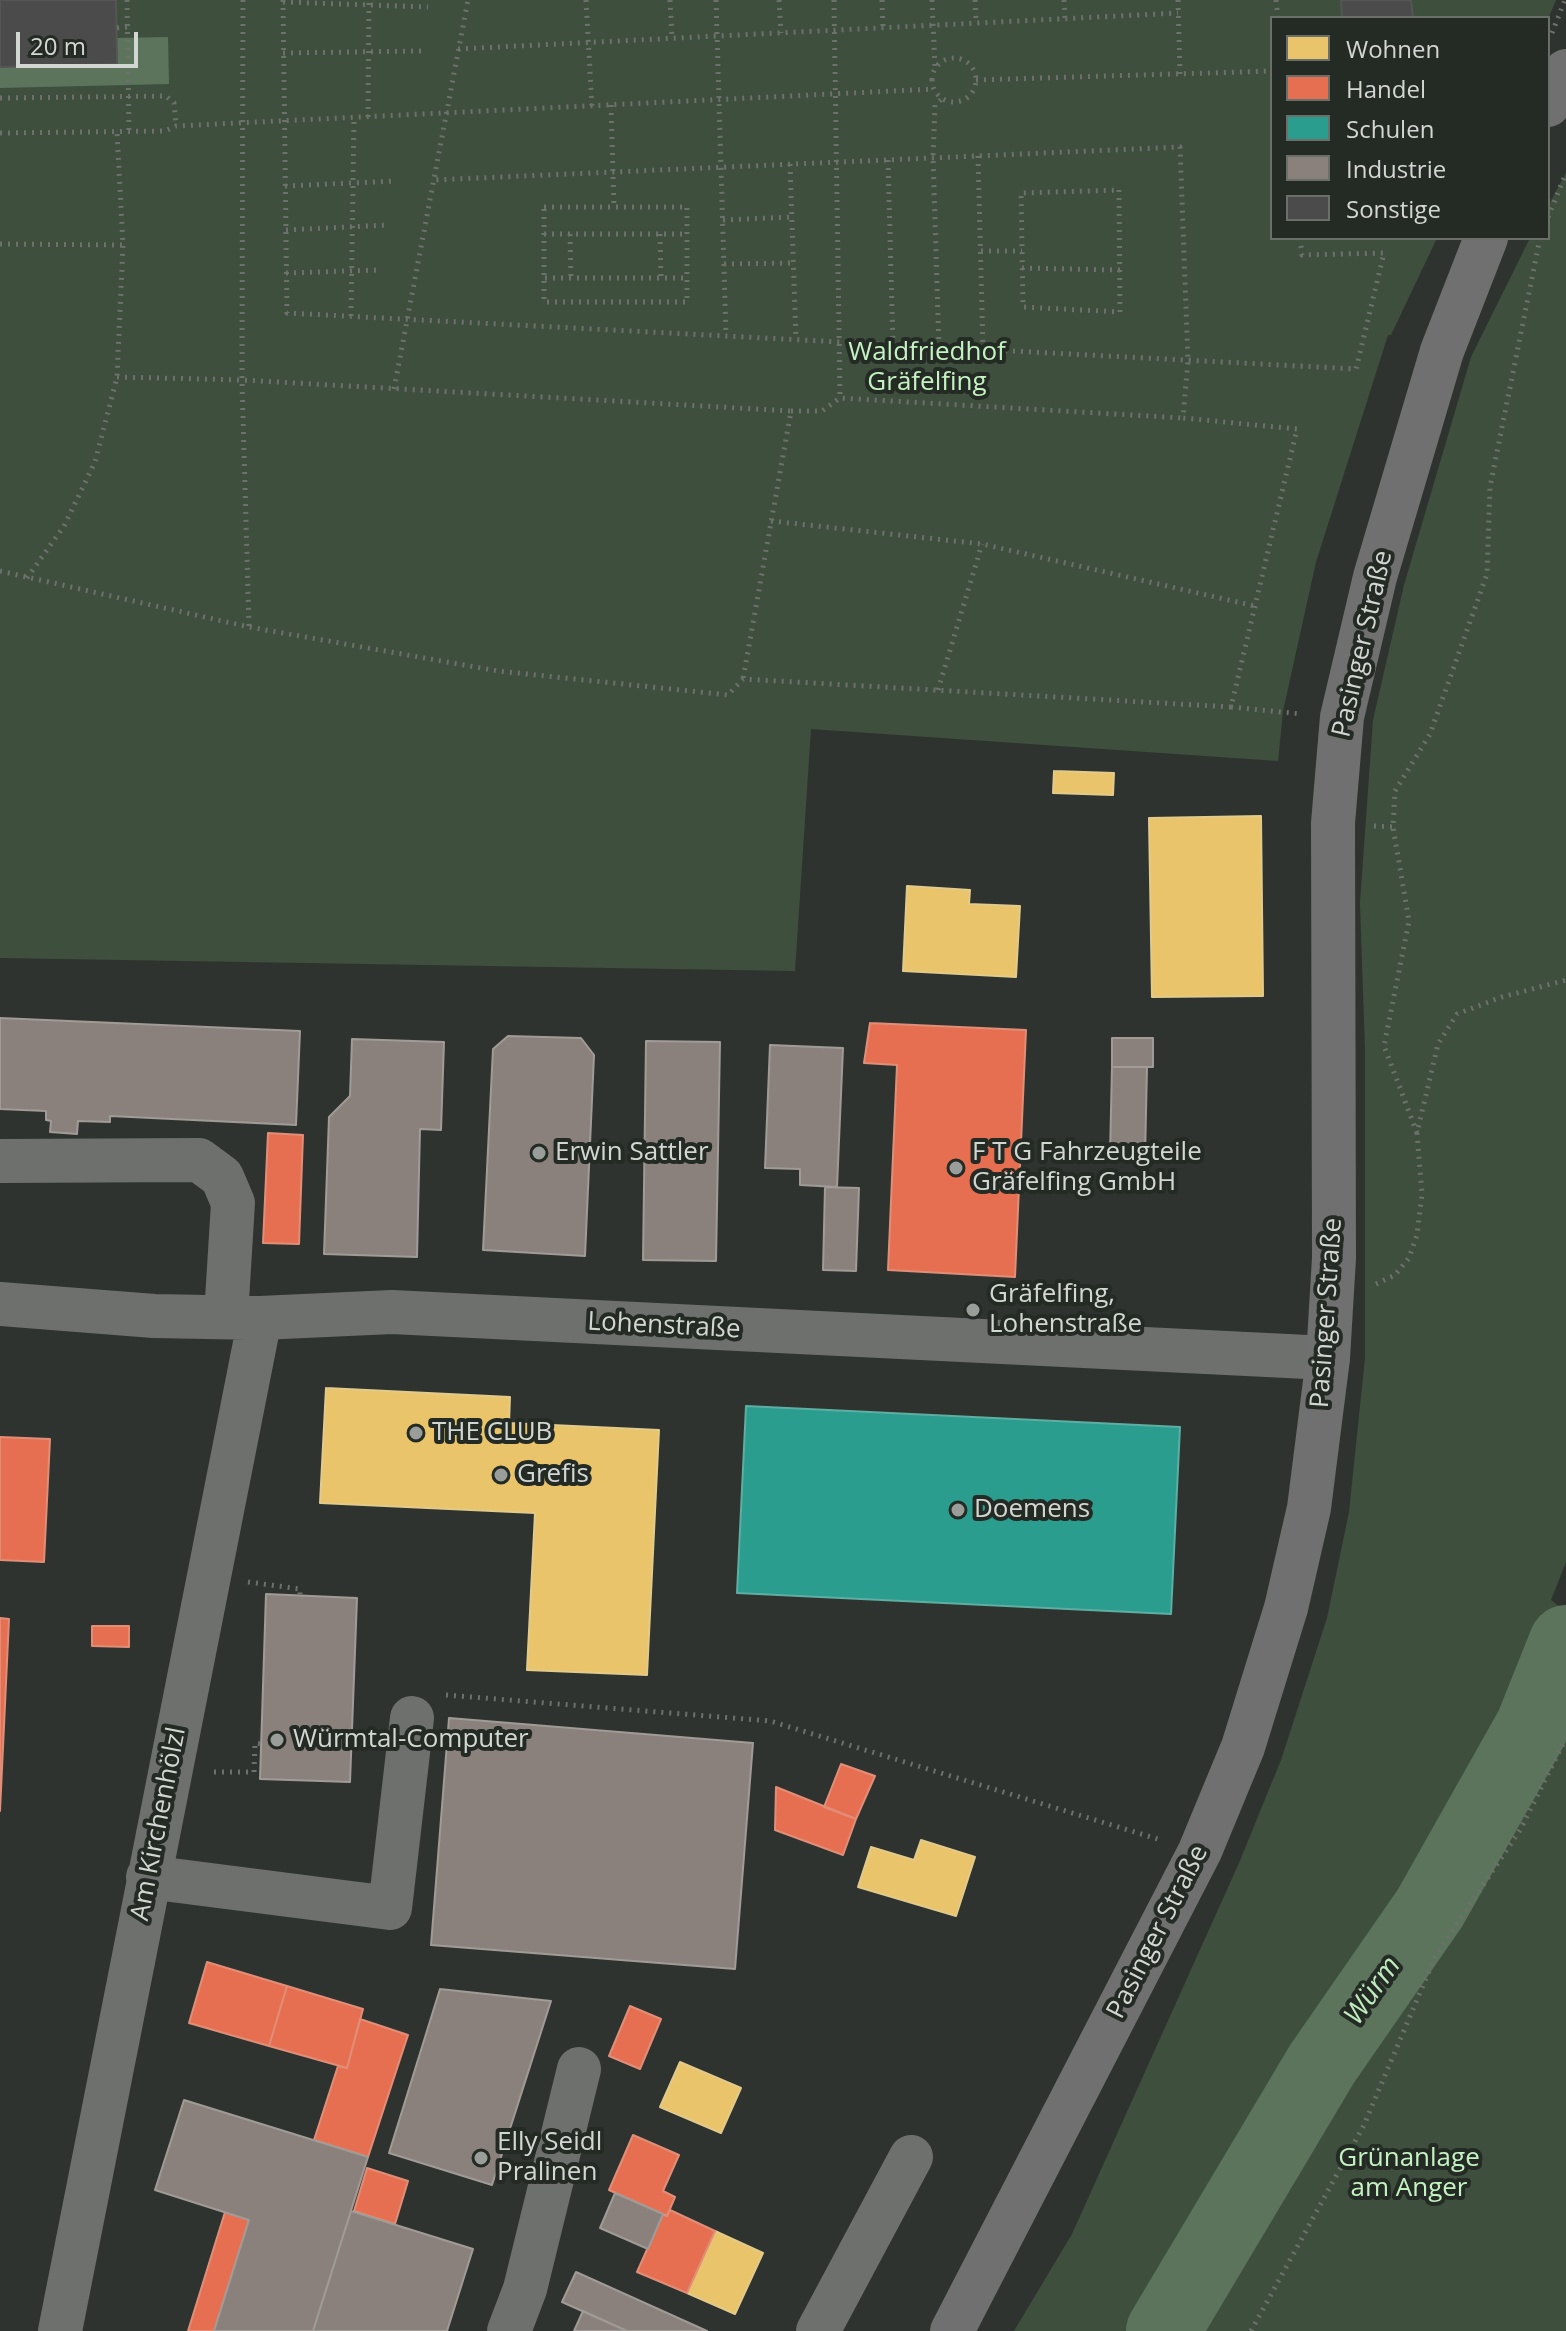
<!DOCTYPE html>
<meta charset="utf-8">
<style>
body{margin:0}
#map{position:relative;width:1566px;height:2331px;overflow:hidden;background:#2f332f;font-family:"Open Sans",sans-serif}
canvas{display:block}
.legend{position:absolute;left:1270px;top:16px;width:280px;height:224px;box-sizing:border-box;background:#242a24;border:2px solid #6a6f6a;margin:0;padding:10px 14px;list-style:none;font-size:24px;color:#d3d7d3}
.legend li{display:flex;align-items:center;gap:16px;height:40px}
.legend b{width:40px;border:2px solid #6a6f6a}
.scale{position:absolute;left:16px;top:32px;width:122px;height:36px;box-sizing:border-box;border:4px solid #d3d7d3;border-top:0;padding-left:10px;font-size:24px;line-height:28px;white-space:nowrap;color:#d3d7d3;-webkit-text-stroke:6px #242a24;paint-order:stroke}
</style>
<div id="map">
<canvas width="1566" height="2331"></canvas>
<ul class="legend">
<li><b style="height:22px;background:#e9c46a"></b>Wohnen</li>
<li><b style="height:22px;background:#e76f51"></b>Handel</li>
<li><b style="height:22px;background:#2a9d8f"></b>Schulen</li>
<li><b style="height:22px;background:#8a817c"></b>Industrie</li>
<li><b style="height:22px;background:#4a4b4a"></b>Sonstige</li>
</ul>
<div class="scale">20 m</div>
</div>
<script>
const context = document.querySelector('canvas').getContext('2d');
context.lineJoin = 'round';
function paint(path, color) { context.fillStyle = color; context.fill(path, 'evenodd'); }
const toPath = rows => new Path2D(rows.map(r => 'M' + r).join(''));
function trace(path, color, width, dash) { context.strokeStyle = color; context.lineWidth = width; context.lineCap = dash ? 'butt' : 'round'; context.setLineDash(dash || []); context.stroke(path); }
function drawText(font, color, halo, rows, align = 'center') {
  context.font = font + ' "Open Sans",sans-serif'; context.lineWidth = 8; context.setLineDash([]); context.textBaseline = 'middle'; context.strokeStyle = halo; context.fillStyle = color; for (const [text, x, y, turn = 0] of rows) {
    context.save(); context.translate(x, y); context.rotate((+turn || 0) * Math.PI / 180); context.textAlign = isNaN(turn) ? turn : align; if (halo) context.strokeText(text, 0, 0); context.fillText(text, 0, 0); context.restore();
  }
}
paint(toPath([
 [0,0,1556,0,1548,19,1272,18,1272,238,1437,238,1391,335,1388,335,1316,562,1283,711,1278,761,811,729,795,971,0,958],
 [1566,173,1566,1562,1551,1600,1566,1612,1566,2331,1014,2331,1072,2234,1239,1863,1281,1760,1327,1618,1349,1512,1365,1358,1365,1050,1360,903,1373,720,1404,585,1471,357,1530,238,1548,238,1548,206]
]), '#3e503d');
paint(toPath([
 [168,37,169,84,0,88,0,67,117,64,117,38]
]), '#5c745c');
const homes = toPath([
 [1054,771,1114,773,1113,795,1053,793,1054,771],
 [1261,816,1263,996,1152,997,1149,818,1261,816],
 [907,886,970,890,969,904,1020,906,1016,977,903,971,907,886],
 [326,1388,510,1397,509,1423,659,1430,647,1675,527,1670,535,1513,320,1503,326,1388],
 [921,1840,975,1857,956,1916,858,1887,871,1847,914,1860,921,1840],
 [680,2062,741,2088,721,2133,660,2107,680,2062],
 [715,2231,763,2253,735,2314,687,2293,715,2231]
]);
paint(homes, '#e9c46a');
trace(homes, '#e2ca8a', 2);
const shops = toPath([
 [870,1023,1026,1030,1015,1277,888,1270,897,1065,864,1063,870,1023],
 [268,1133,303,1135,299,1244,263,1243,268,1133],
 [0,1437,50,1439,44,1562,0,1560,0,1437],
 [0,1618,9,1619,0,1811,0,1618],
 [92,1626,129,1626,129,1647,92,1646,92,1626],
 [841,1764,875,1776,856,1819,824,1807,841,1764],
 [776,1787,856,1819,843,1855,775,1830,776,1787],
 [207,1962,287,1986,269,2046,189,2023,207,1962],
 [287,1986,363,2009,347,2068,269,2046,287,1986],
 [630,2006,661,2019,640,2069,609,2056,630,2006],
 [360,2019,408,2035,368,2157,314,2140,338,2066,347,2068,360,2019],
 [633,2135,679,2155,663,2191,675,2197,667,2216,609,2190,633,2135],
 [367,2168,408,2181,395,2224,354,2211,367,2168],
 [670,2210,715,2231,687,2293,637,2272,663,2214,667,2216,670,2210],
 [225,2212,249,2220,214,2331,188,2331,225,2212]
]);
paint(shops, '#e76f51');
trace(shops, '#e18e78', 2);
const schools = toPath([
 [746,1406,1180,1427,1171,1614,737,1593,746,1406]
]);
paint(schools, '#2a9d8f');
trace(schools, '#5daea3', 2);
const industry = toPath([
 [0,1018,300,1031,296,1125,110,1116,110,1122,78,1121,77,1134,50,1132,51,1121,46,1120,46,1111,0,1109,0,1018],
 [508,1036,581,1038,594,1055,585,1256,483,1250,493,1049,508,1036],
 [1112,1038,1153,1038,1153,1067,1112,1067,1112,1038],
 [352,1039,444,1042,441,1130,420,1129,417,1257,324,1254,329,1117,350,1096,352,1039],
 [646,1041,720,1042,716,1261,643,1260,646,1041],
 [770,1045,843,1048,837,1187,800,1185,800,1169,765,1168,770,1045],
 [1112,1067,1147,1067,1145,1157,1110,1155,1112,1067],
 [825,1187,859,1188,856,1271,823,1270,825,1187],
 [266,1594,357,1598,350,1782,260,1779,266,1594],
 [449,1718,753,1743,735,1969,431,1945,449,1718],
 [440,1989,551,2001,492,2185,389,2153,440,1989],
 [184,2100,368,2157,313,2331,214,2331,249,2220,155,2190,184,2100],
 [615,2193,663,2214,648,2249,600,2228,615,2193],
 [351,2211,473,2249,447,2331,313,2331,351,2211],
 [576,2272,707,2331,627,2331,562,2302,576,2272],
 [583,2311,627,2331,574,2331,583,2311]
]);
paint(industry, '#8a817c');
trace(industry, '#a09b96', 2);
trace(toPath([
 [1163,2331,1322,2064,1430,1908,1532,1727,1566,1642]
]), '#5c745c', 74);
const building = toPath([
 [0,0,116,0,117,64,0,67,0,0],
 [1341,0,1411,0,1413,18,1342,18,1341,0]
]);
paint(building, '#4a4b4a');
trace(building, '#555', 2);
trace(toPath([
 [127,0,129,132],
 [243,0,242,380,249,627],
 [283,0,287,313,1356,369,1384,253,1302,255,1300,238],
 [586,0,592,107],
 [670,0,672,38],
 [716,0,726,335],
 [779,0,781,33],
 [834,0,840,398],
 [882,0,883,27],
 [932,0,935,67],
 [975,0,976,22],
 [1064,0,1065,18],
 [1178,0,1180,74],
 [1276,0,1278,18],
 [283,2,428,7],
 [117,28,127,27],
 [1552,33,1565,0],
 [458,49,1178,13],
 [283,53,421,51],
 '932 80a22 22 0 1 1 44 0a22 22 0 1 1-44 0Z',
 [976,80,1272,71],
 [0,98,166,96,174,103,176,126],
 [611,105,614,208],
 [368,117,369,0],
 [0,133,165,131,176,126,934,89],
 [978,156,983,350],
 [888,160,893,345],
 [790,164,796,340],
 [285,186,396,181],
 [1119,190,1120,312,1023,307,1021,193,1119,190],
 [544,207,687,207,687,302,544,302,544,207],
 [1548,217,1566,173],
 [723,220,792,217],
 [286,230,388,225],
 [544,234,687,234],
 [570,234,571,278],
 [660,234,661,278],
 [0,244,123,245],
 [981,251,1022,251],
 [724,264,793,263],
 [1022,268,1120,270],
 [286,273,378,270],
 [545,278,687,278],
 [351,316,354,118],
 [939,347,933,158,935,105,942,99],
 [117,377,242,380,791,411,743,679],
 [394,389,468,0],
 [791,411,822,411,840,398,1183,418],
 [771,521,982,544,1255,606],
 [0,571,249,627,498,671,728,695,743,679,1231,707,1297,429,1183,418,1188,361,1180,147,433,180],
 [27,578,64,526,95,462,117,377,123,245,117,132],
 [938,690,982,544],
 [1231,707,1301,714],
 [1374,826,1393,827],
 [1417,1133,1384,1046,1409,921,1393,827,1395,791,1430,734,1487,574,1490,487,1540,238],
 [1376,1284,1395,1275,1409,1258,1417,1235,1422,1194,1417,1133,1438,1044,1457,1014,1502,997,1566,980],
 [248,1582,300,1589,300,1596],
 [446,1695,770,1721,1161,1840],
 [214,1772,254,1772,255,1743,261,1744],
 [1251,2331,1364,2125,1435,1957,1520,1830,1566,1738]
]), '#6e706e', 5, [2, 6]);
trace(toPath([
 [0,1161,199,1160,222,1177,233,1203,226,1316],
 [0,1304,154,1316,260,1318,392,1312,1328,1358],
 [148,1877,390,1908,412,1718],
 [60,2331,260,1318],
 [509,2331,525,2289,579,2069],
 [818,2331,911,2157]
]), '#6e706e', 44);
trace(toPath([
 [1548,105,1566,71],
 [952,2331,1200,1851,1243,1747,1286,1608,1309,1508,1328,1358,1334,1258,1333,823,1342,717,1375,577,1442,351,1486,238]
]), '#6f706f', 44);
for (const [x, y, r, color] of [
 [539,1153,8,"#9a9e9a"],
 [956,1168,8,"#9a9e9a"],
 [973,1310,8,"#9a9e9a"],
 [416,1433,8,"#9a9e9a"],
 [501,1475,8,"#9a9e9a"],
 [958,1510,8,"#9a9e9a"],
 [277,1740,8,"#9a9e9a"],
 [481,2158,8,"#9a9e9a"]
]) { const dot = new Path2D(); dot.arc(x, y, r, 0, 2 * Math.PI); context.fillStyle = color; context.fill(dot); trace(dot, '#242a24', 3); }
drawText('26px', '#c4f2c2', '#242a24', [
 ["Waldfriedhof",927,353],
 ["Gräfelfing",927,383],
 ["Grünanlage",1409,2159],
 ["am Anger",1409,2189]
]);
drawText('26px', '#d3d7d3', '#242a24', [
 ["Pasinger Straße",1363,644,-77],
 ["Pasinger Straße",1327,1313,-86],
 ["Lohenstraße",664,1326,3],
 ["Am Kirchenhölzl",159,1824,-79],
 ["Pasinger Straße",1158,1932,-63]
]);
drawText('26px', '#d3d7d3', '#242a24', [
 ["Erwin Sattler",555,1153],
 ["F T G Fahrzeugteile",972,1153],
 ["Gräfelfing GmbH",972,1183],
 ["Gräfelfing,",989,1295],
 ["Lohenstraße",989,1325],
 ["THE CLUB",432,1433],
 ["Grefis",517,1475],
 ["Doemens",974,1510],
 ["Würmtal-Computer",293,1740],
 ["Elly Seidl",497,2143],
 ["Pralinen",497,2173]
], 'left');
drawText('italic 28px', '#beecbd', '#242a24', [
 ["Würm",1373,1991,-55]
]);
</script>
